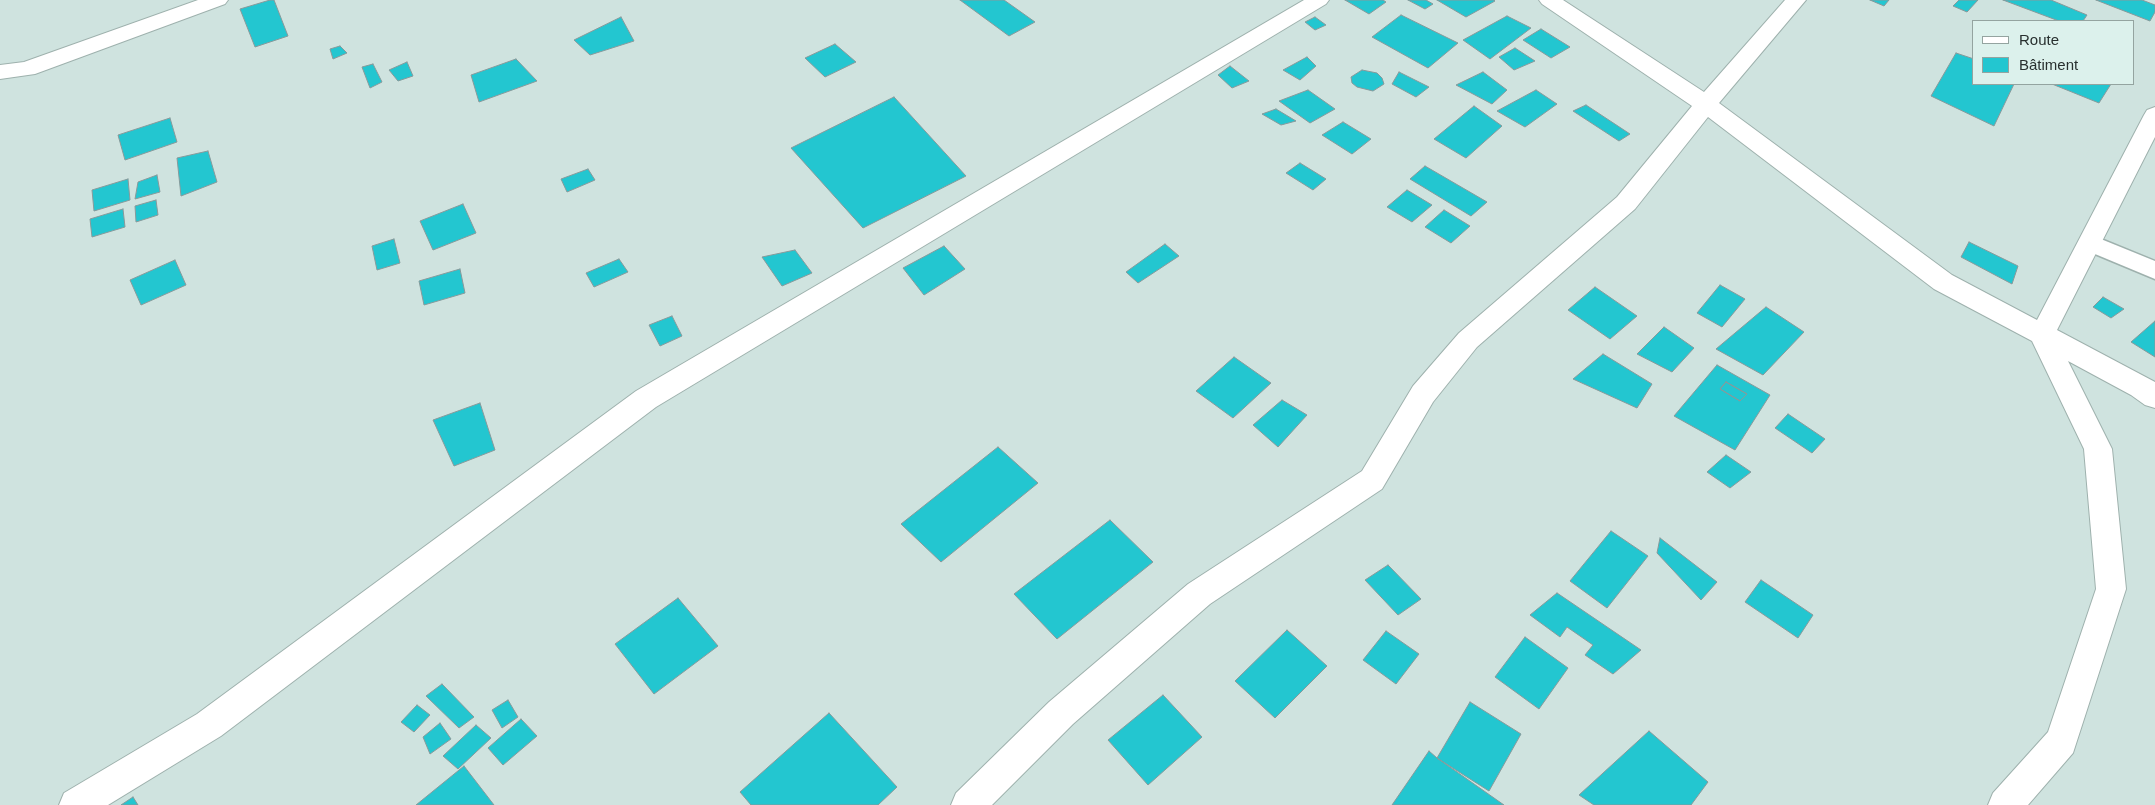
<!DOCTYPE html>
<meta charset="utf-8">
<style>
body{margin:0}
#map{position:relative;width:2155px;height:805px;overflow:hidden;background:#cfe3df;font-family:Helvetica,sans-serif}
canvas{display:block}
.legend{position:absolute;left:1972px;top:20px;width:162px;height:65px;box-sizing:border-box;background:#dcf1ec;border:1px solid #94a4a0;margin:0;padding:6px 9px;list-style:none;font-size:15px;color:#28302f}
.legend li{display:flex;align-items:center;gap:10px;height:25px}
.legend b{width:25px;border:1px solid #94a4a0}
</style>
<div id="map">
<canvas width="2155" height="805"></canvas>
<ul class="legend">
<li><b style="height:6px;background:#fff"></b>Route</li>
<li><b style="height:14px;background:#23c6d0"></b>Bâtiment</li>
</ul>
</div>
<script>
const context = document.querySelector('canvas').getContext('2d');
context.lineJoin = 'round';
function paint(path, color) { context.fillStyle = color; context.fill(path, 'evenodd'); }
const toPath = rows => new Path2D(rows.map(r => 'M' + r).join(''));
function trace(path, color, width, dash) { context.strokeStyle = color; context.lineWidth = width; context.lineCap = dash ? 'butt' : 'round'; context.setLineDash(dash || []); context.stroke(path); }
const building = toPath([
 [270,0,274,0,288,36,255,47,240,9,270,0],
 [960,0,1004,0,1035,22,1009,36,960,0],
 [1345,0,1383,0,1386,2,1369,14,1345,0],
 [1408,0,1426,0,1433,4,1425,9,1408,0],
 [1437,0,1494,0,1495,1,1466,17,1437,0],
 [1870,0,1889,0,1884,6,1870,0],
 [1959,0,1978,0,1967,12,1953,6,1959,0],
 [2003,0,2051,0,2087,15,2083,21,2059,21,2003,0],
 [2096,0,2142,0,2155,5,2155,12,2150,21,2096,0],
 [1401,15,1458,43,1428,68,1372,37,1401,15],
 [1507,16,1531,28,1490,59,1463,40,1507,16],
 [621,17,634,41,590,55,574,40,621,17],
 [1315,17,1326,25,1315,30,1305,22,1315,17],
 [1541,29,1570,47,1551,58,1523,40,1541,29],
 [835,44,856,62,825,77,805,58,835,44],
 [340,46,347,53,333,59,330,49,340,46],
 [1515,48,1535,61,1514,70,1499,57,1515,48],
 [1956,53,1974,59,1974,84,2014,84,1994,126,1931,96,1956,53],
 [1307,57,1316,66,1300,80,1283,70,1307,57],
 [516,59,537,81,479,102,471,75,516,59],
 [407,62,413,76,398,81,389,70,407,62],
 [373,64,382,82,370,88,362,67,373,64],
 [1230,66,1249,81,1232,88,1218,75,1230,66],
 [1362,70,1377,73,1382,78,1384,84,1373,91,1357,87,1352,83,1351,77,1362,70],
 [1399,72,1429,87,1416,97,1392,84,1399,72],
 [1483,72,1507,90,1492,104,1456,85,1483,72],
 [2052,84,2111,84,2099,103,2052,84],
 [1308,90,1335,109,1310,123,1279,101,1308,90],
 [1536,90,1557,104,1525,127,1497,111,1536,90],
 [894,97,966,176,863,228,791,148,894,97],
 [1586,105,1630,134,1619,141,1573,111,1586,105],
 [1474,106,1502,126,1466,158,1434,139,1474,106],
 [1276,109,1296,121,1281,125,1262,114,1276,109],
 [170,118,177,142,125,160,118,135,170,118],
 [1343,122,1371,139,1352,154,1322,135,1343,122],
 [208,151,217,182,181,196,177,158,208,151],
 [1300,163,1326,179,1313,190,1286,173,1300,163],
 [1425,166,1487,202,1471,216,1410,179,1425,166],
 [588,169,595,180,567,192,561,179,588,169],
 [157,175,160,192,135,199,138,182,157,175],
 [128,179,130,200,94,211,92,190,128,179],
 [1407,190,1432,205,1412,222,1387,207,1407,190],
 [156,200,158,215,136,222,135,206,156,200],
 [463,204,476,233,433,250,420,221,463,204],
 [123,209,125,227,92,237,90,219,123,209],
 [1444,210,1470,226,1451,243,1425,227,1444,210],
 [394,239,400,263,377,270,372,246,394,239],
 [1969,242,2018,266,2012,284,1961,257,1969,242],
 [1165,244,1179,256,1138,283,1126,272,1165,244],
 [944,246,965,269,924,295,903,268,944,246],
 [795,250,812,273,782,286,762,257,795,250],
 [619,259,628,272,594,287,586,273,619,259],
 [175,260,186,285,141,305,130,280,175,260],
 [460,269,465,293,424,305,419,281,460,269],
 [1720,285,1745,299,1722,327,1697,313,1720,285],
 [1595,287,1637,316,1610,339,1568,310,1595,287],
 [2103,297,2124,309,2111,318,2093,307,2103,297],
 [1766,307,1804,332,1763,375,1716,349,1766,307],
 [672,316,682,336,660,346,649,325,672,316],
 [2155,321,2155,357,2131,342,2155,321],
 [1664,327,1694,348,1672,372,1637,354,1664,327],
 [1603,354,1652,384,1637,408,1573,379,1603,354],
 [1234,357,1271,383,1233,418,1196,391,1234,357],
 [1717,365,1770,395,1735,450,1674,416,1717,365],
 [1726,382,1747,394,1740,401,1720,389,1726,382],
 [1726,382,1747,394,1740,401,1720,389,1726,382],
 [1282,400,1307,415,1278,447,1253,425,1282,400],
 [480,403,495,450,454,466,433,420,480,403],
 [1788,414,1825,439,1812,453,1775,428,1788,414],
 [998,447,1038,483,941,562,901,524,998,447],
 [1726,455,1751,472,1730,488,1707,472,1726,455],
 [1110,520,1153,562,1057,639,1014,594,1110,520],
 [1611,531,1648,556,1607,608,1570,581,1611,531],
 [1660,538,1717,582,1701,600,1657,553,1660,538],
 [1388,565,1421,599,1398,615,1365,580,1388,565],
 [1761,580,1813,615,1798,638,1745,602,1761,580],
 [1557,593,1641,650,1613,674,1585,655,1593,645,1567,627,1560,637,1530,615,1557,593],
 [678,598,718,646,654,694,615,644,678,598],
 [1287,630,1327,666,1275,718,1235,681,1287,630],
 [1386,631,1419,654,1396,684,1363,660,1386,631],
 [1525,637,1568,668,1539,709,1495,677,1525,637],
 [442,684,474,717,459,728,426,696,442,684],
 [1163,695,1202,737,1148,785,1108,740,1163,695],
 [508,700,518,717,502,728,492,710,508,700],
 [1470,702,1521,734,1489,791,1437,758,1470,702],
 [417,705,430,715,414,732,401,722,417,705],
 [829,713,897,787,878,805,751,805,740,792,829,713],
 [521,719,537,736,503,765,488,748,521,719],
 [440,723,451,739,430,754,423,737,440,723],
 [476,725,491,738,458,769,443,756,476,725],
 [1649,731,1708,782,1691,805,1594,805,1579,795,1649,731],
 [1429,751,1437,758,1504,805,1392,805,1429,751],
 [464,766,494,805,416,805,464,766],
 [133,797,138,805,121,805,133,797]
]);
paint(building, '#23c6d0');
trace(building, '#879a9b', 1);
const service = toPath([
 [2091,235,2155,261,2155,279,2083,249,2080,243,2083,237,2091,235]
]);
const minor = toPath([
 [198,0,228,0,225,4,35,74,0,79,0,65,24,62,198,0],
 [1304,0,1329,0,1326,4,656,407,221,736,108,805,59,805,64,793,197,714,636,391,1304,0],
 [1539,0,1563,0,1704,92,1785,0,1806,0,1719,103,1952,275,2037,320,2144,115,2147,110,2155,107,2155,137,2057,330,2155,382,2155,408,2145,405,2131,395,2068,361,2112,449,2126,589,2073,753,2028,805,1988,805,1993,793,2048,732,2096,589,2084,449,2032,341,1934,289,1708,117,1635,209,1477,347,1433,402,1382,489,1210,604,1073,724,992,805,951,805,956,793,1049,702,1188,584,1362,471,1413,386,1459,333,1617,197,1692,106,1542,4,1539,0]
]);
trace(service, '#9eb1ad', 3);
trace(minor, '#9eb1ad', 2);
paint(service, '#fff');
paint(minor, '#fff');
</script>
